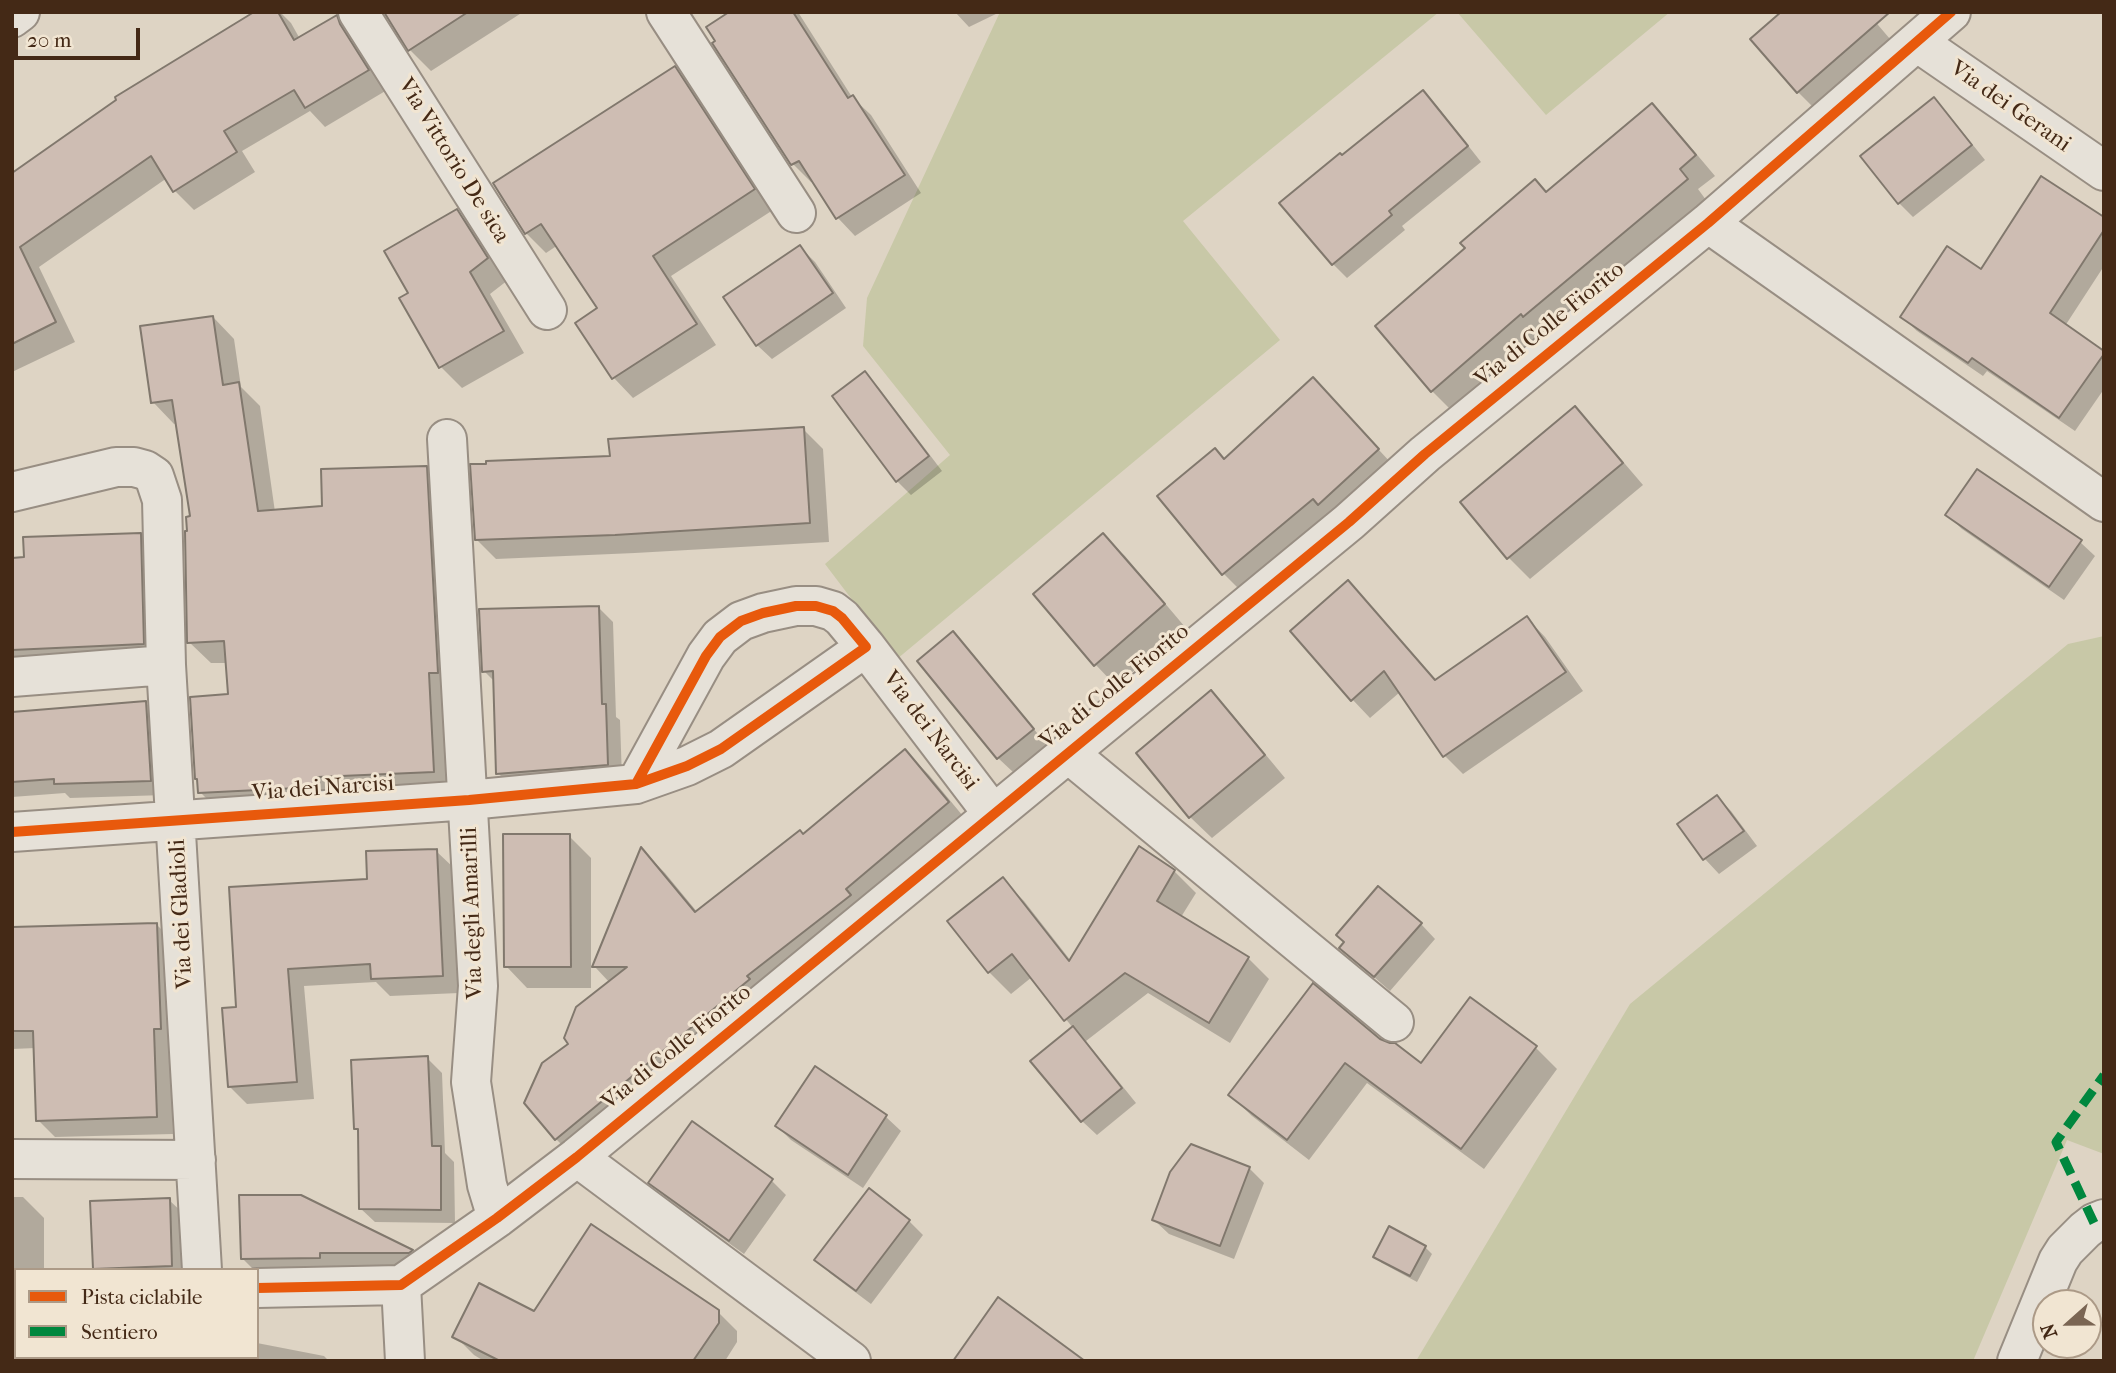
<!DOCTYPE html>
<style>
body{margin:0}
#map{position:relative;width:2116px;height:1373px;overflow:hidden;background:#ded4c4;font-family:"IM FELL French Canon",serif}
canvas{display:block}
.frame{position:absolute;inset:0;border:14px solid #442916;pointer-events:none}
.legend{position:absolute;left:14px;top:1268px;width:245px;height:91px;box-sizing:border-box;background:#f1e5d2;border:2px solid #ac9a87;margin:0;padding:9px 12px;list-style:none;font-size:21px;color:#442916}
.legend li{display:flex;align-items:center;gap:14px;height:35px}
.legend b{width:35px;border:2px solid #ac9a87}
.north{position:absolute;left:2032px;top:1289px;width:70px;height:70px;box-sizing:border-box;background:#f1e5d2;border:2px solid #ac9a87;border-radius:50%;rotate:249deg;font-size:19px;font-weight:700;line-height:28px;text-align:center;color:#442916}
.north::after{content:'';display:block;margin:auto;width:24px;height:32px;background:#7a6553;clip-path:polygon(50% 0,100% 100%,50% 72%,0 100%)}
.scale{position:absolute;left:14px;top:28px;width:126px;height:32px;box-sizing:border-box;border:4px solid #442916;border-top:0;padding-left:9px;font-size:21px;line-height:24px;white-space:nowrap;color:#442916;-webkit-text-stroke:5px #f1e5d2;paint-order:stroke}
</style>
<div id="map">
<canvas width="2116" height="1373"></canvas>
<div class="frame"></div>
<ul class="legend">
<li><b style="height:9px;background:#e8590c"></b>Pista ciclabile</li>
<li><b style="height:9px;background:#00873e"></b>Sentiero</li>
</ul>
<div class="north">N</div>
<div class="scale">20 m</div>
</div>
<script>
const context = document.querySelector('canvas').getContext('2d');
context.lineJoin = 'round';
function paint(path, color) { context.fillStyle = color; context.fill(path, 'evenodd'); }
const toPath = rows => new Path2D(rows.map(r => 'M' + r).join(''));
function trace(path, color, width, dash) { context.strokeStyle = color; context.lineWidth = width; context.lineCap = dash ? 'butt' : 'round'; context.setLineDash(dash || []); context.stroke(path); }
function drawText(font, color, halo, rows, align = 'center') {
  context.font = font + ' "IM FELL French Canon",serif'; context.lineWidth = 6; context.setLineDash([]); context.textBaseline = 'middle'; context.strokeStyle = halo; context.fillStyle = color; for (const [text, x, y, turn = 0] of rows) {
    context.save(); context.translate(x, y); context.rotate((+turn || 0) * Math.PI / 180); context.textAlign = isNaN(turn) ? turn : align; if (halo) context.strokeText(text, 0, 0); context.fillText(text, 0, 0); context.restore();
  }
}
paint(toPath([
 [1000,12,1439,12,1183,221,1280,340,897,659,825,564,950,455,863,346,867,298],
 [1457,12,1670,12,1546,115],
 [2104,636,2104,1154,2067,1140,1973,1361,1416,1361,1630,1004,2068,644]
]), '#c8c8a7');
paint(toPath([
 [258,12,280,12,291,23,300,39,336,17,356,37,387,90,325,127,310,111,242,151,255,172,194,210,175,191,167,178,39,267,75,342,12,372,12,174],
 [385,12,523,12,431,71,410,50],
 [732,12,798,12,852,97,871,115,921,193,855,236,838,218,813,180,811,182,793,164,714,43],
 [955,12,1000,12,969,27],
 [1867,12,1890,39,1812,106,1798,92],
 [675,69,695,88,773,210,671,276,716,345,633,398,614,378,577,323,600,309,558,245,546,253,526,233,495,184],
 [1423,92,1437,106,1481,162,1402,226,1405,230,1347,278,1333,264,1342,158],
 [1934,100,1948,114,1985,160,1913,217,1899,203],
 [1652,105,1672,125,1715,176,1698,189,1706,200,1544,335,1542,333,1451,410,1432,391,1468,249,1547,194],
 [457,211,478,233,508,280,490,294,524,353,462,388,441,367,410,294],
 [2104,220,2104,266,2065,326,2104,353,2104,389,2075,431,1987,371,1983,376,1917,331,1902,317,1981,271],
 [800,247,815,262,846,308,772,359,757,345],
 [213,317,234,339,241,387,260,406,275,512,324,508,426,467,447,489,454,793,221,813,200,792,199,781,196,779,230,695,227,663,211,663,189,642,192,518,178,423,174,424,153,402],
 [865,373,879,388,942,471,911,495,897,481],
 [1327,394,1392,464,1334,518,1328,513,1238,588,1224,574,1160,496,1225,461],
 [1575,408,1596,430,1643,485,1530,579,1509,558,1463,502],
 [803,429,823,449,829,542,635,553,496,559,476,539,611,458],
 [1947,515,2080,542,2095,556,2064,600,1962,529],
 [140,534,160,554,162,663,12,669,12,559,26,559],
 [1103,535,1125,556,1185,627,1116,686,1095,664],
 [1348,582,1437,681,1527,618,1545,637,1583,691,1463,774,1445,756,1400,692,1370,718,1352,699],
 [598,607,613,622,616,717,620,720,622,779,512,787,498,773,495,682,484,671],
 [953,634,967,648,1047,745,1013,772,998,758,920,661],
 [1211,693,1232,714,1285,778,1212,838,1190,817],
 [146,703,160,717,165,795,70,798,65,793,12,797,12,714],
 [905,751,929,775,972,827,580,1163,556,1139,570,1044,610,983,595,967,642,850,665,873,698,913,804,836],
 [1717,797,1731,811,1757,846,1719,874,1705,859,1680,824],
 [569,836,591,858,591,988,527,988,506,966],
 [1140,849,1174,871,1196,893,1181,917,1248,958,1269,979,1230,1043,1148,993,1086,1041,1136,1103,1097,1135,1082,1121,1033,1061,1073,1028,1032,977,1011,994,989,972,949,922,1003,880,1024,901,1071,961],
 [436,851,454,868,459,993,390,996,376,982,304,986,314,1099,247,1104,230,1087,238,1009,369,880],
 [1421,924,1435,939,1390,991,1341,948],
 [157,925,174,942,170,1046,173,1134,55,1137,38,1120,36,1048,12,1049,12,963],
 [1471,1000,1536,1048,1557,1069,1484,1169,1367,1083,1309,1160,1252,1116,1230,1095,1379,1040,1422,1066],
 [427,1058,442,1073,445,1153,454,1162,455,1223,375,1222,360,1208,360,1133,356,1129],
 [815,1069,886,1117,901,1131,863,1188,791,1140,777,1126],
 [1249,1168,1264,1183,1234,1259,1169,1234,1154,1220],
 [771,1180,786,1195,744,1254,665,1197,650,1182],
 [301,1196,412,1252,426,1265,333,1267,334,1272,254,1270,242,1258],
 [12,1197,23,1197,44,1218,44,1270,16,1270,16,1285,12,1285],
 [169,1200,184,1214,186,1270,97,1270,95,1268],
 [909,1221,923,1235,871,1304,831,1274,816,1260],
 [1425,1247,1432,1254,1417,1282,1382,1263,1375,1257],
 [717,1311,737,1331,737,1342,725,1361,484,1361,474,1355,455,1336,535,1313],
 [257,1343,324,1356,329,1361,242,1361,243,1357,257,1357],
 [54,1357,136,1357,139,1361,54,1361]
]), '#0003');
const building = toPath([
 [254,12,278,12,294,40,337,15,340,24,369,70,305,108,294,90,224,131,237,152,173,192,151,156,20,247,56,322,12,344,12,173,116,100,115,97,254,12],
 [384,12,468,12,408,51,384,12],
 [729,12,793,12,848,98,853,95,905,175,836,219,799,161,791,165,712,43,715,41,706,27,729,12],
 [1781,12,1890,12,1797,93,1750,39,1781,12],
 [675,66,755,189,653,256,697,324,612,379,575,323,597,308,541,224,525,234,493,183,675,66],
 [1423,90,1468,146,1389,211,1392,215,1332,265,1279,203,1340,153,1342,155,1423,90],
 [1934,97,1972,145,1898,204,1860,156,1934,97],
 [1652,103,1696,155,1680,169,1688,179,1523,317,1521,314,1431,392,1375,326,1465,248,1460,243,1535,179,1546,192,1652,103],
 [2041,176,2104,217,2104,230,2050,313,2104,351,2104,354,2059,418,1972,358,1968,363,1900,317,1947,246,1981,269,2041,176],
 [457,209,488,258,470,272,504,331,439,368,399,298,408,293,384,251,457,209],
 [800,245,833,293,756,346,723,297,800,245],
 [213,316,223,385,239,382,258,511,322,506,321,469,427,466,438,673,429,673,434,772,318,777,318,787,198,793,197,779,195,779,190,697,228,694,224,641,187,643,185,531,187,531,186,517,190,516,172,400,151,403,140,326,213,316],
 [865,371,929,456,896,482,832,396,865,371],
 [1313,377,1379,449,1318,505,1313,499,1222,575,1157,496,1215,448,1224,459,1313,377],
 [1575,406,1623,463,1507,559,1460,502,1575,406],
 [804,427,810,523,615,535,475,540,470,464,486,464,486,461,610,456,608,439,804,427],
 [1977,469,2082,540,2049,587,1945,515,1977,469],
 [141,533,144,644,12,650,12,558,24,557,23,537,141,533],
 [1103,533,1165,604,1094,666,1033,594,1103,533],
 [1348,580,1435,680,1527,616,1566,672,1443,757,1384,671,1351,701,1290,631,1348,580],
 [599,606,602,704,606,704,608,765,496,774,493,671,482,672,479,609,599,606],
 [953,631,1034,729,997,759,917,661,953,631],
 [1211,690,1265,755,1189,818,1136,753,1211,690],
 [146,701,151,781,54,784,54,779,12,782,12,712,146,701],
 [905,749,949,802,846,889,851,895,747,976,750,979,555,1140,524,1103,542,1063,568,1044,564,1038,576,1007,627,967,592,967,641,847,695,912,800,830,803,834,905,749],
 [1717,795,1744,831,1703,860,1677,824,1717,795],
 [503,834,570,834,571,967,504,967,503,834],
 [1139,846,1175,870,1157,901,1249,957,1209,1023,1125,973,1064,1021,1012,954,988,973,947,921,1003,877,1069,961,1139,846],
 [437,849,443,976,371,979,370,964,288,969,297,1082,228,1087,222,1008,236,1007,229,887,367,879,366,851,437,849],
 [1378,886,1422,923,1374,977,1339,948,1344,942,1336,935,1378,886],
 [157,923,161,1029,154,1029,157,1117,36,1121,33,1031,12,1031,12,927,157,923],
 [1313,983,1380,1039,1390,1043,1395,1043,1421,1063,1470,997,1537,1046,1461,1149,1345,1063,1287,1140,1228,1095,1313,983],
 [1073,1026,1122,1088,1081,1122,1030,1061,1073,1026],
 [428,1056,432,1146,441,1146,441,1210,359,1209,358,1129,354,1129,351,1060,428,1056],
 [815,1066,887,1115,848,1175,775,1126,815,1066],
 [692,1121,773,1179,729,1241,648,1183,692,1121],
 [1191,1144,1250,1167,1220,1246,1152,1220,1170,1172,1191,1144],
 [869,1188,910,1220,856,1291,814,1260,869,1188],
 [239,1195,301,1195,413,1250,409,1253,320,1253,320,1258,241,1259,239,1195],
 [170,1198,172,1266,93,1269,90,1201,170,1198],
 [591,1224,719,1310,719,1323,693,1361,500,1361,452,1337,479,1283,534,1311,591,1224],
 [1389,1226,1426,1246,1410,1276,1373,1257,1389,1226],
 [998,1297,1085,1361,953,1361,998,1297]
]);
paint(building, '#cebdb3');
trace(building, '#81786d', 2);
const minor = toPath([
 [358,12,547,310],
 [666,12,796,213],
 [12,18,20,12],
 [1917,42,2104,171],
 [1708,223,2104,502],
 [447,439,478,986,471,1082,487,1185,497,1218],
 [12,492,116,467,134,467,145,470,154,476,162,500,166,665,202,1270],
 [866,647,993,814],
 [12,677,166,665],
 [1068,753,1394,1022],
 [12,832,469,800,636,784,687,766,721,749,866,647,842,618,833,611,816,606,796,606,763,613,741,621,720,637,706,656,636,784],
 [577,1157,851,1361],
 [12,1159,196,1160],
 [401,1285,405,1361],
 [257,1288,401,1285,497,1218,577,1157,1349,522,1425,454,1708,223,1951,12],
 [12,1290,16,1290],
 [206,1357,206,1361],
 [2017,1361,2058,1261,2065,1250,2085,1230,2094,1223,2104,1219]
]);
trace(minor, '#988e83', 42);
trace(minor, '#e6e1d8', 38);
trace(toPath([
 [2094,1223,2056,1142,2104,1075]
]), '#00873e', 9, [18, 9]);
trace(toPath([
 [12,832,469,800,636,784,687,766,721,749,866,647,842,618,833,611,816,606,796,606,763,613,741,621,720,637,706,656,636,784],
 [257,1288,401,1285,497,1218,577,1157,1349,522,1425,454,1708,223,1951,12]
]), '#e8590c', 10);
drawText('23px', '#442916', '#f1e5d2', [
 ["Via dei Gerani",2010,107,35],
 ["Via Vittorio De sica",453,161,58],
 ["Via di Colle Fiorito",1550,325,-39],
 ["Via di Colle Fiorito",1115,687,-39],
 ["Via dei Narcisi",930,731,53],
 ["Via dei Narcisi",323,789,-4],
 ["Via degli Amarilli",473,913,-92],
 ["Via dei Gladioli",182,914,-93],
 ["Via di Colle Fiorito",677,1048,-39]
]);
</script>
